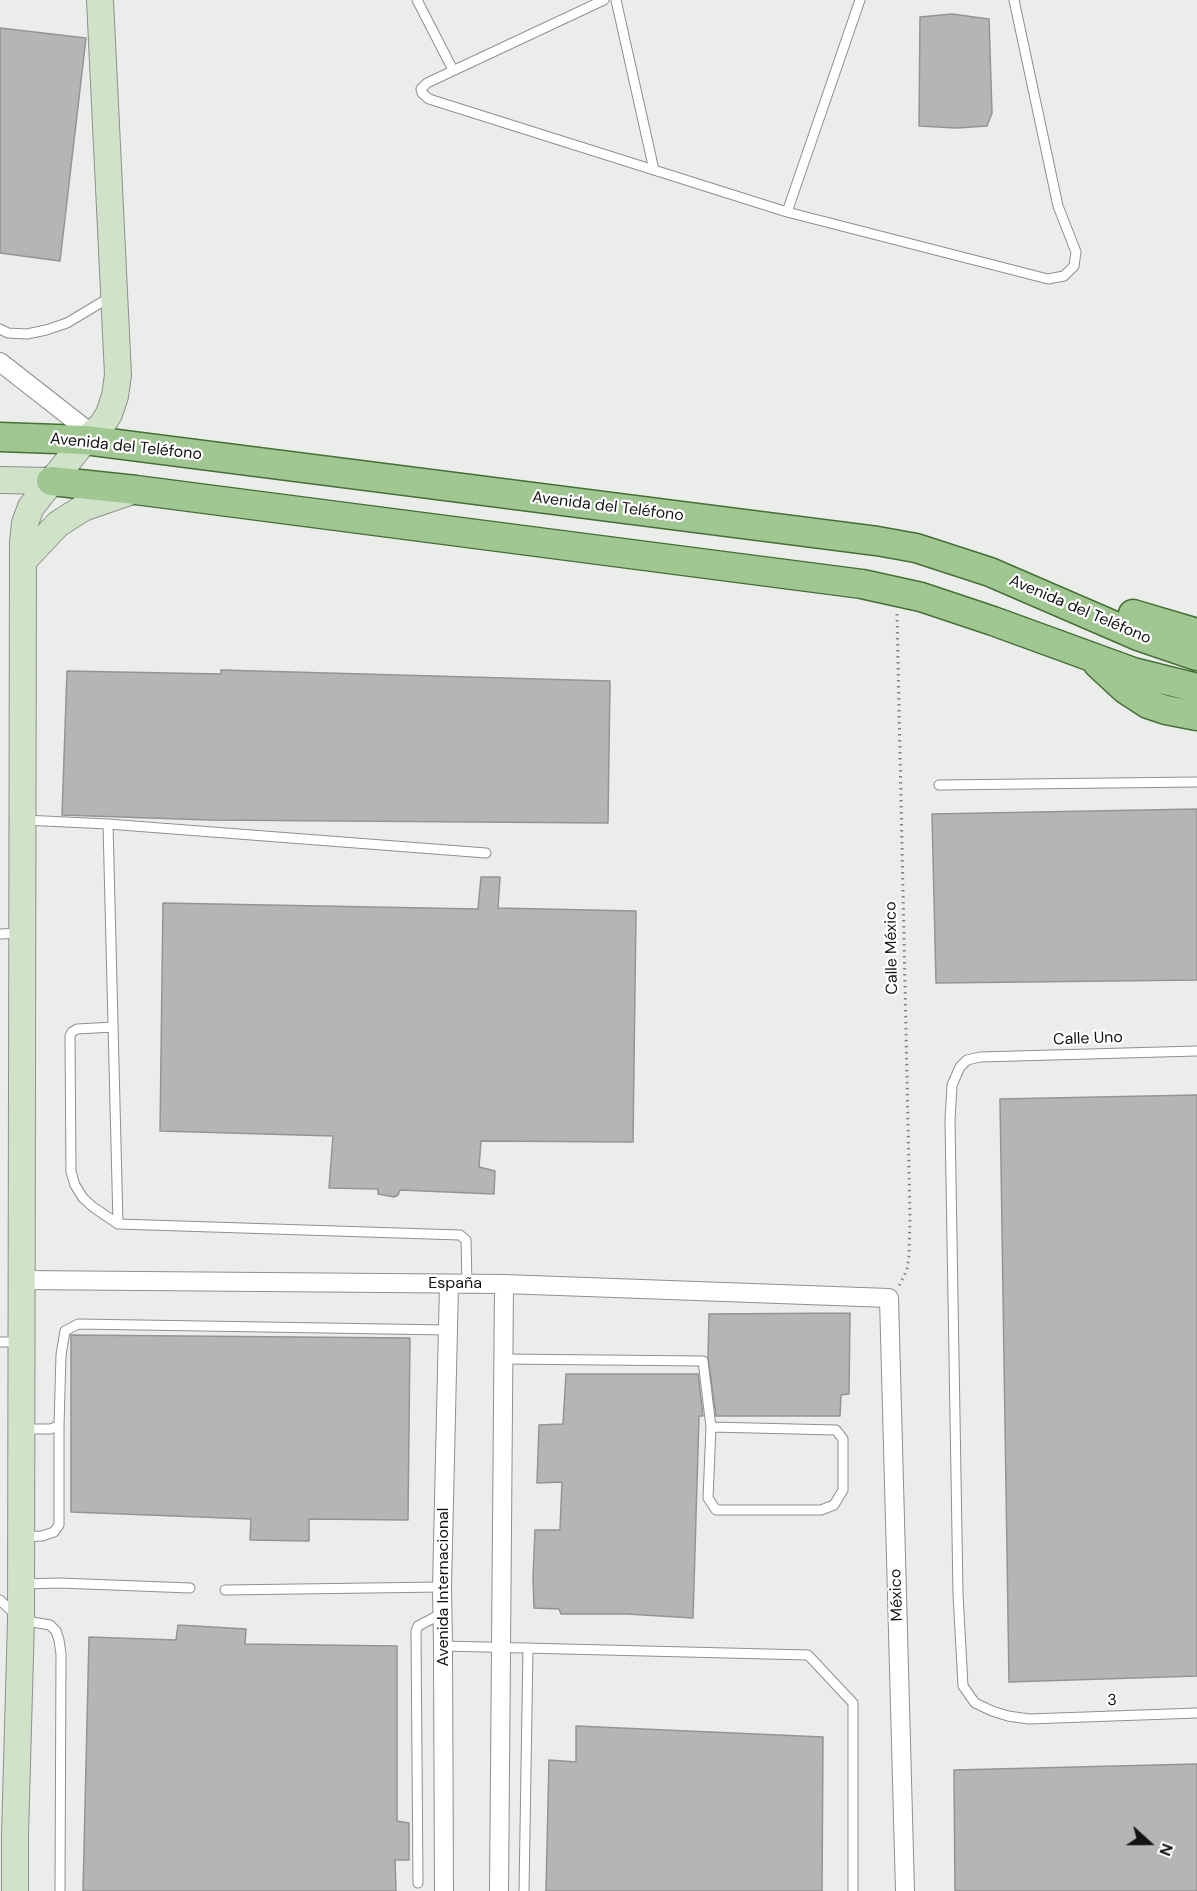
<!DOCTYPE html>
<meta charset="utf-8">
<style>
body{margin:0}
#map{position:relative;width:1197px;height:1891px;overflow:hidden;background:#ebedea;font-family:"DM Sans",sans-serif}
canvas{display:block}
.north{position:absolute;left:1119px;top:1813px;width:60px;height:60px;-webkit-text-stroke:4px #fff;paint-order:stroke;rotate:111deg;font-size:16px;font-weight:700;line-height:24px;text-align:center;color:#131312}
.north::after{content:'';display:block;margin:auto;width:21px;height:27px;background:#131312;clip-path:polygon(50% 0,100% 100%,50% 72%,0 100%)}
</style>
<div id="map">
<canvas width="1197" height="1891"></canvas>
<div class="north">N</div>
</div>
<script>
const context = document.querySelector('canvas').getContext('2d');
context.lineJoin = 'round';
function paint(path, color) { context.fillStyle = color; context.fill(path, 'evenodd'); }
const toPath = rows => new Path2D(rows.map(r => 'M' + r).join(''));
function trace(path, color, width, dash) { context.strokeStyle = color; context.lineWidth = width; context.lineCap = dash ? 'butt' : 'round'; context.setLineDash(dash || []); context.stroke(path); }
function drawText(font, color, halo, rows, align = 'center') {
  context.font = font + ' "DM Sans",sans-serif'; context.lineWidth = 4.5; context.setLineDash([]); context.textBaseline = 'middle'; context.strokeStyle = halo; context.fillStyle = color; for (const [text, x, y, turn = 0] of rows) {
    context.save(); context.translate(x, y); context.rotate((+turn || 0) * Math.PI / 180); context.textAlign = isNaN(turn) ? turn : align; if (halo) context.strokeText(text, 0, 0); context.fillText(text, 0, 0); context.restore();
  }
}
const building = toPath([
 [952,14,989,19,992,113,987,126,957,128,919,126,920,17,952,14],
 [0,28,86,38,60,261,0,253,0,28],
 [221,670,610,681,608,823,208,820,62,815,67,671,221,674,221,670],
 [1197,809,1197,980,936,983,932,814,1197,809],
 [481,877,500,877,498,908,636,911,633,1142,481,1141,479,1167,495,1171,494,1194,400,1190,398,1195,394,1197,378,1194,378,1189,329,1188,333,1136,160,1131,163,903,478,909,481,877],
 [1197,1095,1197,1676,1009,1682,1000,1099,1197,1095],
 [850,1313,849,1394,841,1395,840,1416,716,1416,708,1357,709,1314,850,1313],
 [71,1335,410,1338,408,1520,309,1519,309,1541,250,1540,251,1519,71,1512,71,1335],
 [566,1374,698,1374,703,1416,699,1416,693,1618,627,1614,561,1614,559,1609,534,1608,533,1577,535,1530,560,1530,562,1482,537,1483,539,1425,563,1424,566,1374],
 [178,1625,246,1629,245,1644,397,1646,397,1821,409,1823,409,1860,395,1860,396,1891,83,1891,89,1637,176,1640,178,1625],
 [576,1726,823,1737,822,1891,546,1891,549,1760,576,1762,576,1726],
 [1197,1764,1197,1891,955,1891,954,1770,1197,1764]
]);
paint(building, '#b4b6b3');
trace(building, '#939593', 1.5);
const service = toPath([
 [417,0,453,70],
 [604,0,427,83,421,89,422,93,429,99,787,212,1048,279,1064,276,1074,266,1076,252,1058,206,1014,0],
 [616,0,654,170],
 [787,212,860,0],
 [0,329,8,333,27,334,46,330,67,323,112,296],
 [939,785,1197,782],
 [24,820,108,824],
 [0,934,21,933],
 [113,1027,77,1029,72,1032,70,1036,71,1172,75,1185,83,1198,93,1207,118,1224],
 [1197,1051,980,1057,967,1060,960,1067,952,1085,950,1120,958,1594,963,1686,975,1703,992,1711,1008,1716,1029,1719,1197,1713],
 [467,1284,466,1240,460,1235,118,1224,108,824,486,853],
 [0,1342,19,1342],
 [503,1359,703,1361,711,1427,708,1498,716,1510,821,1510,834,1505,843,1490,843,1439,836,1430,711,1427],
 [23,1429,50,1429,59,1426,61,1355,65,1331,78,1324,448,1330],
 [24,1537,42,1536,54,1532,59,1525,59,1426],
 [23,1584,59,1583,190,1588],
 [225,1590,442,1587],
 [0,1600,21,1620,50,1625,56,1631,59,1640,61,1654,60,1891],
 [443,1646,808,1655,853,1703,853,1891],
 [418,1883,416,1631,418,1626,443,1613],
 [524,1891,528,1648]
]);
const minor = toPath([
 [0,362,92,434],
 [21,1280,504,1284,889,1298,905,1891],
 [444,1891,443,1646,442,1587,449,1284],
 [499,1891,504,1284]
]);
const secondary = toPath([
 [0,480,51,481],
 [23,561,58,524,83,508,135,490],
 [15,1891,15,1835,21,1620,23,542,25,523,31,507,85,440,102,425,109,414,115,396,118,375,100,0]
]);
const primary = toPath([
 [0,437,85,440,877,541,916,548,990,572,1138,636,1197,656],
 [51,481,136,490,862,584,921,597,993,621,1133,672,1197,688],
 [1133,614,1197,633],
 [1098,664,1125,689,1148,704,1166,710,1197,716]
]);
trace(service, '#8f908e', 11);
trace(minor, '#8f908e', 20);
trace(secondary, '#8f908e', 28);
trace(primary, '#466f36', 31);
trace(toPath([
 [897,614,910,1217,909,1256,907,1270,899,1286]
]), '#818280', 3, [1.5, 4.5]);
trace(service, '#fff', 9);
trace(minor, '#fff', 18);
trace(secondary, '#d0e3c9', 26);
trace(primary, '#a0c792', 28);
drawText('16px', '#131312', '#fff', [
 ["Avenida del Teléfono",126,447,6],
 ["Avenida del Teléfono",608,507,7],
 ["Avenida del Teléfono",1080,610,23],
 ["Calle México",892,948,-91],
 ["Calle Uno",1088,1039,-2],
 ["España",455,1284],
 ["Avenida Internacional",444,1587,-90],
 ["México",897,1595,-92],
 ["3",1112,1701,-2]
]);
</script>
